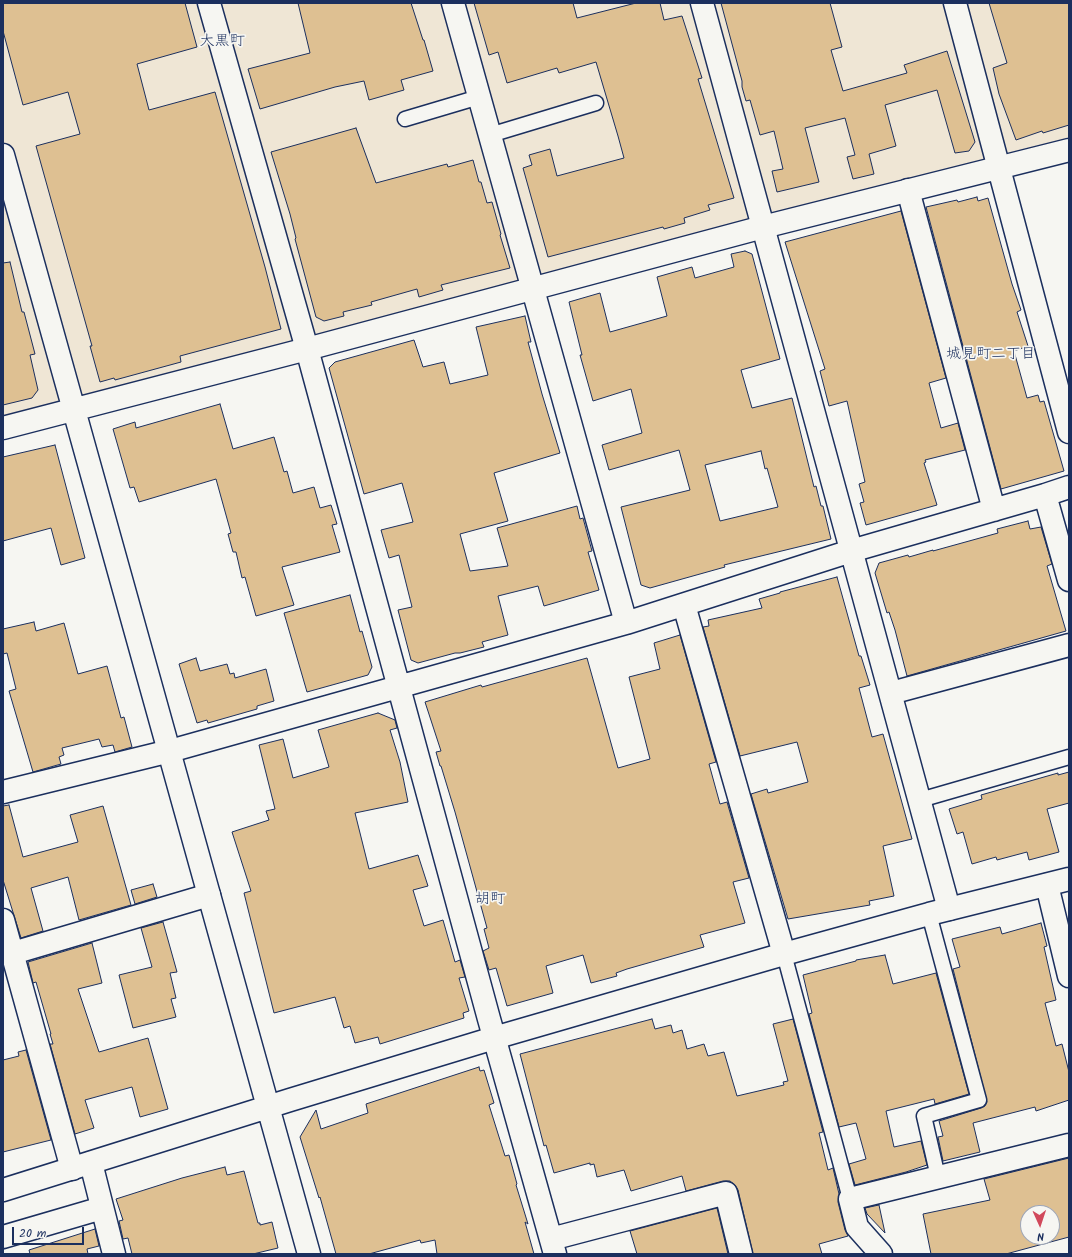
<!DOCTYPE html>
<meta charset="utf-8">
<style>
body{margin:0}
#map{position:relative;width:1072px;height:1257px;overflow:hidden;background:#f6f6f2;font-family:Kalam,sans-serif}
canvas{display:block}
.frame{position:absolute;inset:0;border:4px solid #1b2f5e;pointer-events:none}
.north{position:absolute;left:1020px;top:1205px;width:40px;height:40px;box-sizing:border-box;background:#f6f6f2;border:1px solid #9ea6b7;border-radius:50%;rotate:177deg;font-size:11px;font-weight:700;line-height:16px;text-align:center;color:#1b2f5e}
.north::after{content:'';display:block;margin:auto;width:14px;height:18px;background:#d1495b;clip-path:polygon(50% 0,100% 100%,50% 72%,0 100%)}
.scale{position:absolute;left:12px;top:1227px;width:72px;height:18px;box-sizing:border-box;border:2px solid #1b2f5e;border-top:0;padding-left:5px;font-size:12px;line-height:14px;white-space:nowrap;color:#1b2f5e;-webkit-text-stroke:3px #f6f6f2;paint-order:stroke}
</style>
<div id="map">
<canvas width="1072" height="1257"></canvas>
<div class="frame"></div>
<div class="north">N</div>
<div class="scale">20 m</div>
</div>
<script>
const context = document.querySelector('canvas').getContext('2d');
context.lineJoin = 'round';
function paint(path, color) { context.fillStyle = color; context.fill(path, 'evenodd'); }
const toPath = rows => new Path2D(rows.map(r => 'M' + r).join(''));
function trace(path, color, width, dash) { context.strokeStyle = color; context.lineWidth = width; context.lineCap = dash ? 'butt' : 'round'; context.setLineDash(dash || []); context.stroke(path); }
function drawText(font, color, halo, rows, align = 'center') {
  context.font = font + ' Kalam,"Klee One",sans-serif'; context.lineWidth = 3.5; context.setLineDash([]); context.textBaseline = 'middle'; context.strokeStyle = halo; context.fillStyle = color; for (const [text, x, y, turn = 0] of rows) {
    context.save(); context.translate(x, y); context.rotate((+turn || 0) * Math.PI / 180); context.textAlign = isNaN(turn) ? turn : align; if (halo) context.strokeText(text, 0, 0); context.fillText(text, 0, 0); context.restore();
  }
}
paint(toPath([
 [3,3,1069,3,1069,148,3,428]
]), '#efe6d5');
const building = toPath([
 [3,3,185,3,197,47,137,64,149,110,215,92,265,267,281,329,180,356,181,362,115,380,114,378,100,382,90,346,92,346,36,146,80,134,68,92,23,105,3,31,3,3],
 [298,3,411,3,423,40,424,40,433,71,401,80,404,90,369,100,364,81,335,87,260,109,248,69,310,53,298,3],
 [474,3,573,3,577,18,636,3,660,3,664,20,682,16,702,78,698,79,734,198,708,205,710,210,684,218,685,223,664,229,663,227,548,257,523,168,532,165,529,155,550,149,557,176,624,158,618,136,596,62,559,73,557,68,507,83,498,52,489,55,474,3],
 [721,3,830,3,842,47,831,50,843,91,907,73,904,65,947,51,975,142,969,151,955,153,937,90,885,105,896,146,869,154,874,174,853,179,847,157,855,155,845,118,805,128,819,182,777,192,772,171,783,169,774,131,760,135,750,100,746,101,742,87,742,81,721,3],
 [989,3,1069,3,1069,125,1043,133,1042,131,1016,140,999,94,993,68,1007,63,989,3],
 [356,128,376,183,447,164,448,167,473,160,479,182,481,182,487,203,492,202,501,234,500,235,510,268,441,285,443,290,419,297,417,289,371,302,372,305,343,312,344,316,324,321,316,317,295,239,296,238,290,214,271,152,356,128],
 [977,197,978,201,988,198,1012,284,1021,310,1017,312,1028,346,1014,351,1027,398,1038,395,1040,402,1044,401,1064,471,1001,489,926,207,957,200,958,202,977,197],
 [901,211,946,378,929,383,941,428,958,423,965,450,925,460,926,462,924,463,937,505,866,525,860,503,864,502,859,484,865,482,847,401,829,406,820,371,825,369,785,242,901,211],
 [745,251,752,254,780,359,741,370,752,408,792,398,814,487,816,486,821,506,823,506,831,539,724,565,725,567,650,588,641,585,621,507,690,490,679,450,609,470,602,445,642,433,631,389,593,401,580,355,582,355,569,302,600,293,610,332,667,316,657,277,692,267,695,278,734,267,731,254,745,251],
 [761,451,765,469,767,468,778,507,720,521,705,465,761,451],
 [10,262,22,312,24,312,35,354,30,355,38,390,32,398,3,405,3,263,10,262],
 [525,316,531,342,528,342,542,394,560,453,494,473,508,521,460,534,470,571,508,566,497,528,577,506,580,519,583,518,592,551,588,552,599,590,544,606,538,586,498,596,508,635,482,642,484,647,460,653,455,653,418,663,411,660,398,610,412,607,399,555,389,558,381,530,413,522,402,483,364,494,329,368,335,362,414,340,423,367,444,362,450,384,488,375,476,327,525,316],
 [220,404,233,449,274,437,284,472,287,471,293,493,314,487,320,508,331,505,337,524,332,525,340,552,282,567,294,605,256,616,245,577,242,578,236,552,233,552,228,534,231,533,216,479,139,502,134,487,130,488,113,429,135,422,136,428,220,404],
 [55,445,85,558,61,565,51,528,3,541,3,457,55,445],
 [1028,521,1030,529,1041,527,1052,564,1047,566,1066,631,907,676,895,630,889,612,887,613,875,573,879,563,908,555,909,557,933,550,933,551,998,533,997,529,1028,521],
 [837,577,859,656,861,656,870,685,859,688,872,737,883,734,912,839,883,846,894,896,869,901,870,905,788,919,751,794,767,789,768,793,808,782,797,742,740,756,703,627,709,626,708,620,762,608,759,599,780,593,780,592,837,577],
 [350,595,360,632,362,631,372,667,368,675,307,692,284,613,350,595],
 [34,622,36,631,64,623,78,674,107,666,121,718,124,717,132,747,115,752,113,745,102,747,99,739,62,748,64,755,59,757,61,764,33,772,9,691,16,689,7,653,3,654,3,629,34,622],
 [680,635,716,762,709,764,720,804,727,802,749,878,733,882,745,923,700,935,704,947,627,969,616,973,617,976,591,983,583,955,546,966,553,993,507,1006,496,968,489,970,483,951,489,948,484,929,487,928,455,812,441,766,440,766,436,752,441,751,425,702,481,685,482,687,587,658,618,768,650,759,629,677,660,669,654,643,680,635],
 [196,658,200,671,227,664,230,674,234,673,235,678,266,669,274,701,257,706,257,709,208,723,207,720,197,723,179,664,196,658],
 [378,713,395,720,397,728,390,730,400,762,408,802,355,813,369,869,418,855,428,886,413,890,424,926,443,920,455,962,460,960,465,977,459,978,469,1011,463,1013,464,1018,380,1044,378,1037,355,1043,350,1026,344,1028,335,997,274,1013,244,893,251,891,232,832,269,820,266,811,275,809,259,745,283,739,293,778,329,767,318,730,378,713],
 [1069,772,1069,803,1047,809,1059,852,1029,860,1027,852,997,860,996,857,972,864,963,832,957,834,949,809,982,799,981,795,1058,773,1058,775,1069,772],
 [9,805,23,857,78,842,70,815,103,806,131,905,79,920,68,877,31,888,43,931,21,938,3,880,3,806,9,805],
 [153,884,157,897,135,904,131,890,153,884],
 [163,922,177,972,170,973,176,998,171,999,176,1017,133,1028,119,975,152,967,141,928,163,922],
 [1041,923,1047,946,1044,947,1056,1000,1045,1003,1056,1046,1062,1044,1069,1072,1069,1100,1036,1111,1035,1107,973,1123,980,1152,943,1161,938,1137,943,1136,939,1121,981,1108,985,1106,987,1102,953,969,960,967,952,939,1000,927,1002,934,1041,923],
 [92,943,102,983,78,989,99,1052,148,1038,168,1109,140,1117,132,1087,85,1100,94,1128,75,1134,50,1044,53,1044,50,1034,51,1034,36,982,33,983,28,962,92,943],
 [885,955,893,984,936,973,969,1094,935,1104,934,1099,886,1111,894,1147,921,1141,927,1165,906,1172,855,1185,849,1164,866,1159,856,1123,839,1127,809,1014,812,1013,803,975,856,961,856,960,885,955],
 [652,1019,655,1029,671,1025,673,1033,682,1030,687,1049,704,1044,708,1056,724,1052,737,1096,784,1085,783,1082,788,1081,773,1024,793,1019,823,1132,819,1133,828,1170,833,1168,839,1194,838,1202,845,1230,848,1236,819,1244,822,1254,753,1254,738,1190,735,1185,730,1181,723,1181,686,1191,682,1176,631,1191,624,1170,597,1177,594,1164,590,1165,590,1163,554,1173,546,1145,544,1146,520,1054,652,1019],
 [26,1050,51,1140,3,1152,3,1060,19,1056,18,1052,26,1050],
 [479,1067,480,1071,484,1070,494,1103,489,1105,505,1156,509,1155,517,1184,516,1185,528,1224,525,1222,534,1254,437,1254,435,1240,421,1243,420,1240,369,1254,336,1254,320,1197,319,1198,300,1137,316,1110,321,1129,368,1113,366,1104,479,1067],
 [1069,1158,1069,1237,1006,1254,931,1254,923,1214,990,1200,984,1179,1069,1158],
 [1028,1213,1052,1213,1052,1237,1028,1237,1028,1213],
 [225,1167,227,1175,244,1171,258,1223,260,1223,260,1225,272,1222,278,1248,253,1254,132,1254,128,1238,123,1239,119,1221,123,1220,116,1199,182,1178,225,1167],
 [879,1205,885,1233,867,1214,865,1208,879,1205],
 [717,1208,728,1254,637,1254,630,1231,717,1208],
 [95,1229,99,1246,87,1249,88,1254,30,1254,29,1250,95,1229]
]);
paint(building, '#dec092');
trace(building, '#1b2f5e', 1);
const lane = toPath([
 [405,119,479,97],
 [490,135,596,103],
 [920,800,1069,757],
 [929,914,979,1100,924,1116,938,1177],
 [784,954,850,1199]
]);
const street = toPath([
 [209,3,307,349,489,1019,555,1254],
 [453,3,626,623],
 [702,3,949,909],
 [955,3,1069,432],
 [908,190,994,510],
 [1045,495,1069,580],
 [684,605,784,954],
 [891,693,1069,645],
 [3,792,170,751,626,623,851,551,1045,495,1069,487],
 [1047,885,1069,976],
 [3,920,72,1169],
 [13,953,209,895],
 [91,1163,114,1254],
 [3,1237,102,1208],
 [551,1239,726,1193,741,1254],
 [881,1254,857,1227,850,1199,1069,1145]
]);
const secondary = toPath([
 [3,155,309,1254],
 [3,428,307,349,763,227,1069,150],
 [3,1190,290,1100,494,1038,784,954,929,914,1069,879]
]);
trace(lane, '#1b2f5e', 17);
trace(street, '#1b2f5e', 25);
trace(secondary, '#1b2f5e', 25);
trace(lane, '#f6f6f2', 14);
trace(street, '#f6f6f2', 22);
trace(secondary, '#f6f6f2', 22);
drawText('15px', '#1b2f5e', '#f6f6f2', [
 ["大黒町",222,42],
 ["城見町二丁目",991,355],
 ["胡町",490,900]
]);
</script>
